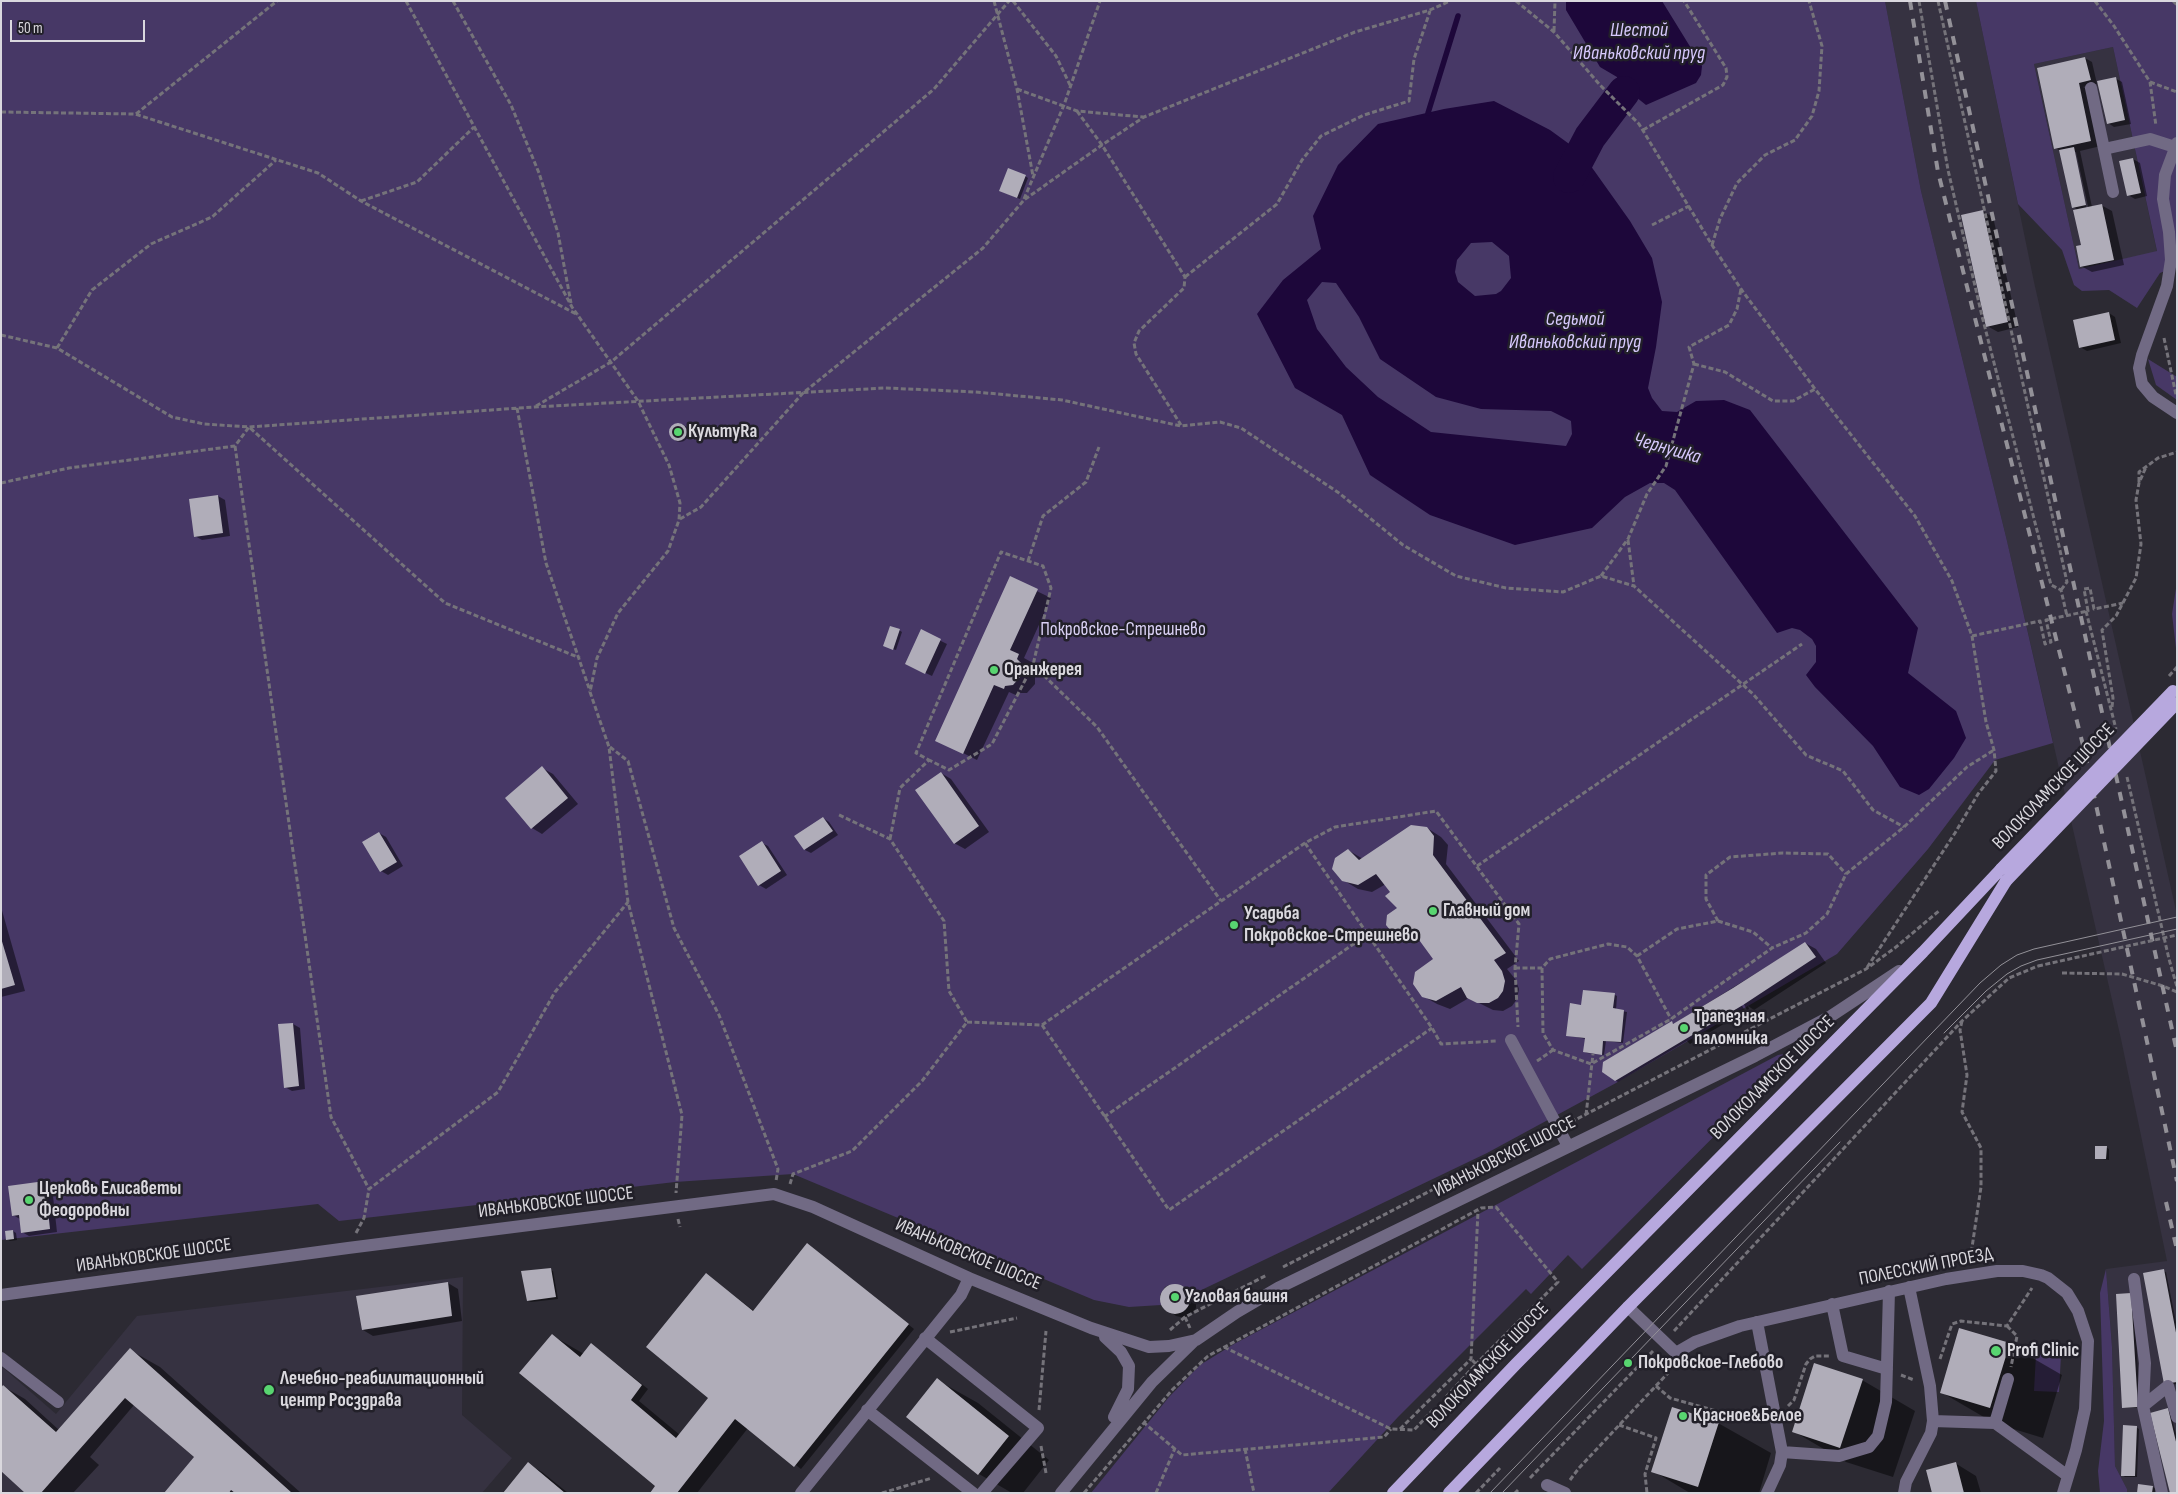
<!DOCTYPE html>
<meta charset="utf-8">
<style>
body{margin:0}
#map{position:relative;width:2178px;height:1494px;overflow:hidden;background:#2c2a33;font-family:"Sofia Sans Condensed",sans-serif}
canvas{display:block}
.frame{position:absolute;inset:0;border:2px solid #dad8de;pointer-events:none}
.scale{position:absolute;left:10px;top:20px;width:135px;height:22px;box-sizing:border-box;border:2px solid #dad8de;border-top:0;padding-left:6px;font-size:15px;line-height:18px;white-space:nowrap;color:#dad8de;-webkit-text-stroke:4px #222029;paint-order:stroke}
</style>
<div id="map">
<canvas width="2178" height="1494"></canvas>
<div class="frame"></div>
<div class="scale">50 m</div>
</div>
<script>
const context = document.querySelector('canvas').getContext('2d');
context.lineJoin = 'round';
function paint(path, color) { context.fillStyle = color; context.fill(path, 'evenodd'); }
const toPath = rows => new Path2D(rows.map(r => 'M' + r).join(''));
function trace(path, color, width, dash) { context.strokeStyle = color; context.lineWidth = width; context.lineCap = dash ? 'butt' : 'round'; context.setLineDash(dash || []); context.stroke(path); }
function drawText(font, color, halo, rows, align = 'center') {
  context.font = font + ' "Sofia Sans Condensed",sans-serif'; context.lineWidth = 5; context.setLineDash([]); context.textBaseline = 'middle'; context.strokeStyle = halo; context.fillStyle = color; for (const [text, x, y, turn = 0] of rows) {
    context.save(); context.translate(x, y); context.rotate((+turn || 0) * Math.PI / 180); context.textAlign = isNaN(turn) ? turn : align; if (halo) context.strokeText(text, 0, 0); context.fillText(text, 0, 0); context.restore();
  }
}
paint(toPath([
 [1885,1,1976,1,2034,282,2177,915,2177,1493,2127,1493,2127,1489,2115,1466,2112,1347,2106,1269,2167,1261,2121,1039,2007,541,1921,191],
 [2113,47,2157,252,2079,269,2034,64],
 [463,1277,462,1415,512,1458,482,1493,1,1493,1,1366,56,1414,137,1316]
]), '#363241');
paint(toPath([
 [1,1,1885,1,1921,191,2007,541,2053,743,1995,760,1928,849,1837,954,1616,1083,1487,1153,1191,1295,1183,1286,1169,1285,1165,1287,1160,1295,1161,1305,1129,1307,1094,1300,793,1174,675,1182,339,1221,318,1204,1,1240],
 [1976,1,2177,1,2177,266,2160,273,2137,308,2109,290,2082,291,2074,285,2062,250,2018,204],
 [2113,47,2157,251,2079,269,2034,64],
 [2148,359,2177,377,2177,400,2156,385],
 [2177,582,2177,657,2172,614],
 [1790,1053,1788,1062,1582,1269,1568,1255,1531,1294,1526,1289,1398,1417,1328,1493,1091,1493,1169,1397,1200,1365,1234,1344,1778,1055],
 [2106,1269,2112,1347,2115,1466,2127,1489,2127,1493,2100,1493,2098,1471,2104,1421,2100,1293],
 [2036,1354,2061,1355,2059,1392,2034,1391]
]), '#473866');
paint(toPath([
 [1566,1,1662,1,1702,66,1701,75,1696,83,1646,105,1636,97,1627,99,1607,123,1596,129,1600,117,1618,86,1617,77,1600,67,1566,10],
 [1494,101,1550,130,1572,146,1590,137,1588,162,1630,221,1652,258,1662,302,1656,347,1648,388,1652,398,1662,411,1677,412,1696,401,1724,400,1750,410,1918,628,1908,673,1956,711,1966,738,1954,758,1929,789,1919,795,1900,787,1873,746,1815,687,1806,675,1816,662,1816,646,1812,639,1800,630,1792,628,1777,633,1675,490,1664,483,1650,483,1625,497,1592,528,1515,545,1430,515,1370,475,1342,415,1295,388,1257,314,1283,280,1321,249,1313,216,1338,165,1378,124,1444,109],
 [1492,242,1509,256,1511,278,1501,291,1496,294,1475,296,1458,282,1455,272,1457,260,1471,243],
 [1322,282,1336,283,1359,317,1380,359,1436,397,1481,409,1551,411,1571,421,1572,434,1566,446,1431,432,1378,397,1346,367,1317,329,1307,300]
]), '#1d073a');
paint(toPath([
 [2085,58,2092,62,2097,84,2083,87,2089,90,2101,146,2080,151,2092,207,2101,205,2112,211,2124,265,2092,272,2081,266,2082,246,2078,210,2073,207,2061,151,2055,148],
 [2074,152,2076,152,2089,211,2087,211],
 [2115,78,2122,82,2131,124,2114,127,2108,123],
 [2133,159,2140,163,2147,196,2135,199,2128,195],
 [1025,176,1028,178,1020,199,1003,192],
 [1982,211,1993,217,2018,327,1998,332,1987,326],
 [2109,313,2115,317,2121,343,2087,351,2080,347],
 '671 433a9 9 0 1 1 18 0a9 9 0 1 1-18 0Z',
 [218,496,225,500,230,536,202,540,195,536],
 [1010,578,1051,598,1024,658,1033,663,1030,668,1035,672,1035,684,1027,693,1019,693,1018,696,1009,692,977,760,949,746],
 [899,630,902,632,896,650,887,647],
 [921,631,947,644,932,676,913,667],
 [542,768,553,774,578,804,542,834,532,828],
 [941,773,951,779,989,832,965,849,954,843],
 [823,818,829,822,838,835,811,853,805,850],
 [1427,828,1441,837,1448,845,1446,864,1519,961,1507,969,1516,980,1519,989,1517,999,1512,1006,1503,1011,1493,1010,1469,998,1450,1009,1437,1004,1423,996,1434,959,1421,941,1409,943,1395,934,1399,908,1392,892,1386,884,1372,892,1358,889,1343,880,1348,850,1363,859],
 [379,833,386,837,403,866,388,875,381,871],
 [762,843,768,846,787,875,766,889,759,885],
 [1,907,25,991,1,997],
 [1805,943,1816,949,1826,963,1754,1010,1748,1006,1749,1009,1690,1044,1687,1041,1618,1082,1603,1072,1672,1023,1674,1024],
 [1735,993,1738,993,1747,1010,1745,1011],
 [1615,995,1617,996,1616,1010,1627,1012,1623,1043,1606,1041,1604,1055,1587,1053,1585,1052,1586,1039,1567,1035,1582,1006],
 [293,1024,300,1028,305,1089,292,1091,285,1087],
 [2106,1147,2109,1149,2109,1160,2096,1158],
 [45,1183,52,1187,57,1232,29,1236,22,1232,20,1219,13,1215],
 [13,1231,16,1233,17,1240,10,1241,7,1239,6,1232],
 [808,1244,914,1329,801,1469,748,1428,697,1493,651,1493,657,1486,553,1336,584,1354,598,1349,648,1389,639,1401,680,1435,710,1397,706,1274,754,1311],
 [550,1270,553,1271,558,1299,531,1302,528,1301],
 [2163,1271,2166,1272,2177,1327,2177,1384,2168,1385],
 [448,1283,458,1289,462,1321,373,1336,363,1330],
 [1170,1286,1183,1288,1190,1292,1196,1299,1196,1308,1190,1316,1185,1318,1176,1316,1162,1305,1161,1296],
 [2131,1295,2134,1296,2140,1408,2126,1408,2123,1407],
 [1960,1329,2010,1345,2062,1375,2043,1438,1994,1423,1941,1392],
 [130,1350,160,1367,301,1493,165,1493,195,1458,134,1405,90,1457,99,1465,73,1493,27,1493,4,1387,25,1399,59,1430],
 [937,1380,978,1403,1049,1460,1023,1493,1012,1493,979,1474],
 [1862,1380,1915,1411,1893,1477,1846,1462,1793,1431],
 [2167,1410,2170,1411,2177,1438,2177,1493],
 [1718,1423,1771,1453,1759,1493,1690,1493,1653,1471],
 [2136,1427,2139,1429,2137,1477,2125,1477,2122,1475],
 [1955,1463,1976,1476,1981,1493,1933,1493],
 [528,1464,542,1472,568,1493,504,1493],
 [2153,1487,2156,1489,2155,1493,2138,1493]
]), '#0007');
trace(toPath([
 [1428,113,1458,16]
]), '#1d073a', 5.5);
trace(toPath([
 [1569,177,1590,137,1624,92]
]), '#1d073a', 32);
paint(toPath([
 [2085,57,2091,80,2079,83,2091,141,2054,149,2037,68],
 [2116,77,2125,120,2107,124,2097,81],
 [2074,147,2086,205,2072,208,2059,150],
 [2133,158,2141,193,2127,196,2119,161],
 [1008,168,1026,175,1017,198,999,191],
 [2102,204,2114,260,2080,267,2076,246,2081,245,2073,210],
 [1983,210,2008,322,1986,327,1961,215],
 [2109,312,2115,340,2079,348,2073,320],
 '669 432a9 9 0 1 1 18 0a9 9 0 1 1-18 0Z',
 [218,495,223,533,194,537,189,499],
 [1010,576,1038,589,1010,650,1019,654,1017,659,1021,663,1021,676,1013,685,1005,686,1004,689,994,685,963,754,935,741],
 [890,626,900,629,893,650,883,646],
 [921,629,941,639,925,674,905,664],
 [542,766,568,798,531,829,505,798],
 [941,772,979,826,954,844,915,790],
 [823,817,833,831,804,850,794,836],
 [1411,825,1427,827,1434,836,1433,855,1506,953,1494,960,1502,971,1505,981,1503,991,1498,998,1489,1003,1477,1003,1467,998,1461,987,1436,1001,1422,997,1413,984,1415,972,1433,959,1414,933,1394,935,1386,925,1387,915,1397,908,1385,896,1390,892,1376,874,1358,885,1342,881,1332,869,1335,858,1348,849,1359,860],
 [379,832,397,862,380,872,362,842],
 [762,841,781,871,758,886,739,856],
 [1,938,15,985,1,989],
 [1805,942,1816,957,1743,1005,1615,1081,1602,1072,1603,1062,1672,1021,1673,1024,1733,988],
 [1583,990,1615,993,1613,1008,1624,1010,1621,1042,1603,1041,1602,1055,1583,1052,1585,1038,1566,1036,1570,1003,1581,1005],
 [293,1023,299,1086,284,1088,278,1024],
 [2095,1146,2107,1146,2106,1159,2095,1159],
 [45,1181,50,1229,21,1233,19,1215,12,1216,8,1186],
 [13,1230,14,1239,6,1240,5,1231],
 [807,1243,909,1324,794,1467,735,1419,677,1493,650,1493,655,1486,519,1373,552,1334,580,1357,591,1343,642,1385,631,1400,676,1438,708,1398,646,1347,706,1273,753,1311],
 [551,1268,556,1297,527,1301,521,1271],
 [2164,1269,2177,1338,2177,1382,2164,1384,2143,1273],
 [448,1282,452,1316,362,1330,356,1296],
 '1160 1299a15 15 0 1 1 30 0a15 15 0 1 1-30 0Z',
 [2131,1293,2138,1407,2122,1408,2116,1294],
 [1959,1328,2010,1343,1990,1408,1940,1393],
 [130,1348,292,1493,235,1493,231,1490,229,1493,164,1493,194,1457,125,1398,41,1493,25,1493,1,1471,1,1388,3,1385,56,1432],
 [1814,1363,1863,1379,1840,1448,1792,1432],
 [937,1378,1009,1436,978,1475,906,1417],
 [1672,1407,1719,1422,1698,1487,1651,1472],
 [2168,1408,2177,1446,2177,1493,2170,1493,2150,1413],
 [2123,1425,2137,1426,2135,1476,2121,1476],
 [528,1462,565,1493,503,1493],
 [1956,1462,1964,1493,1932,1493,1926,1470],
 [2138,1484,2153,1486,2152,1493,2137,1493]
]), '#b0adb9');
trace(toPath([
 [406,1,572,307,638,401,669,465,680,503,679,520,668,551,618,613,597,658,590,692,609,747,628,902,682,1115,676,1193],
 [453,1,511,105,539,173,558,233,571,303],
 [994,1,1017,89,1033,176],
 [1013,1,1056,56,1070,85],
 [1516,1,1554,32,1600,85,1639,124,1712,245,1741,289,1815,389,1915,516,1952,581,1972,636,1986,722,1994,750,1996,771,1978,794,1955,833,1866,969],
 [1919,1,1948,170,1982,316,2051,585,2061,590,2067,616],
 [1938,1,2067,582,2061,590],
 [2095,1,2114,26,2150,82,2156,126],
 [2173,1,2177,5],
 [1554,31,1555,1],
 [2150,82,2177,92],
 [1017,89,1077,111,1143,117],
 [1077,111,1102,145,1185,277,1184,288,1139,331,1134,343,1136,354,1181,425],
 [1,112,135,114,318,173,361,201,578,315],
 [136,114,277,1],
 [1643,130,1723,85,1727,77,1726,68,1684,1],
 [1024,199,1064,105,1100,1],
 [361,201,417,182,474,127],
 [1652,225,1689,206],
 [1712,245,1720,219,1737,183,1765,155,1795,140,1812,116,1819,91,1822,46,1809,1],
 [1185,277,1277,204,1302,160,1321,136,1364,115,1409,101,1414,59,1430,11],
 [1,335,57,348,172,417,204,424,249,427,534,407,885,388,976,392,1062,400,1181,426,1220,422,1241,428,1339,493,1403,545,1456,576,1506,588,1563,592,1601,576,1634,586,1753,694,1806,755,1843,771,1873,810,1904,827],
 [2164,338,2176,395],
 [57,348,92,290,151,244,212,217,276,160],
 [1694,364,1725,372,1773,401,1793,401,1815,389],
 [536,406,611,362,934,89,1009,1],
 [517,408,546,563,590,691],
 [235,446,331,1117,369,1189],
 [2139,482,2139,472,2158,458,2177,452],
 [1,483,69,468,235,446,249,427,445,603,580,658],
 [680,519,701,507,803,393,983,248,1024,200,1102,145,1144,117,1355,32,1430,10,1450,1],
 [1628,540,1634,586],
 [1028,561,1043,516,1086,482,1099,447],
 [1601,576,1628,539,1647,494,1666,466,1694,364,1689,347,1729,325,1737,309,1741,289],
 [2086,611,2116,729],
 [1972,636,2040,621,2045,644,2051,642,2046,620,2088,611,2084,589,2090,588,2094,609,2123,603],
 [1033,665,1097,727,1221,901],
 [2169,676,2177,667],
 [2112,707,2113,698,2102,630,2116,616,2136,578,2141,544,2136,500,2139,483,2146,467],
 [610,747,628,761,674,928,719,1015,778,1169,776,1181],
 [2127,777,2169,959,2177,987],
 [890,839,900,788,929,760,916,753,1001,552,1043,566,1051,588,1033,665,992,744,949,770,929,760],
 [1305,843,1432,1028,1441,1044,1497,1041],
 [1477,866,1802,644],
 [1718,921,1706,899,1706,875,1730,857,1783,853,1828,854,1846,874],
 [1637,956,1677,929,1718,921,1753,932,1772,948],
 [1515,968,1542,968,1550,959,1608,944,1627,947,1637,956,1671,1019],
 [1542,968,1543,1033,1553,1050,1591,1064,1671,1019,1772,948,1806,933,1827,914,1846,874,1904,827,1967,767,1994,750],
 [2062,973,2122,974,2163,986,2177,992],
 [1962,1021,1960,1030,1967,1075,1962,1112,1981,1148,1981,1187,1970,1261],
 [967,1022,1042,1025,1305,843,1335,827,1436,811,1519,924,1515,968,1518,1027],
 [1042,1025,1169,1210,1432,1028],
 [1537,1061,1553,1050],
 [1586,1115,1593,1054],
 [1104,1117,1368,934],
 [1571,1122,1866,969,1896,947,1940,910],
 [790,1184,793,1174,852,1151,922,1081,967,1022,949,991,944,921,890,839,837,814],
 [678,1219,680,1227],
 [356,1233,364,1218,369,1189,498,1092,555,992,628,902],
 [1283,1267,1463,1174,1545,1134],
 [1185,1317,1190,1328],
 [2007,1326,2017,1336,2011,1367],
 [1170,1330,1185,1317,1267,1275],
 [1674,1331,1962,1021,2009,978,2038,966],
 [950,1332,1017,1318],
 [1224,1347,1391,1429,1414,1430,1433,1410],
 [1940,1359,1952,1324,1961,1321,2007,1326,2032,1288],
 [1901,1375,1914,1380],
 [1656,1386,1670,1398,1724,1413,1761,1413],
 [1446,1397,1476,1364,1471,1359],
 [1788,1406,1794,1400,1806,1364,1810,1359,1815,1356,1830,1356],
 [1039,1410,1046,1331],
 [1143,1422,1182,1455,1384,1437,1391,1429],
 [1619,1425,1656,1438,1645,1474,1647,1493],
 [1400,1429,1471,1359,1478,1211],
 [1041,1446,1046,1473],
 [1245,1449,1254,1493],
 [1530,1478,1653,1351],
 [1570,1480,1579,1468,1668,1373],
 [882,1493,932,1478],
 [1084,1493,1173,1389,1208,1356,1481,1208,1496,1207,1558,1282,1476,1364],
 [1156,1493,1175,1448],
 [1476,1493,1500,1468],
 [1515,1493,1518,1490]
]), '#75737a', 3, [5, 2.5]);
trace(toPath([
 [2091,88,2104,149],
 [2177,143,2165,175,2163,199,2169,232,2171,260,2167,286,2142,355,2139,368,2142,384,2153,397,2177,413],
 [2113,192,2104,149,2150,139,2175,147],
 [1511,1040,1568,1146],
 [2134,1279,2145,1363,2143,1406,2162,1493],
 [1909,1287,1930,1386,1933,1421,1995,1423,2068,1476],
 [1,1295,348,1248,774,1194,813,1207,969,1278,1091,1328,1149,1347,1169,1346,1196,1340,1237,1312,1278,1288,1755,1056,1831,1016,1899,971],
 [1832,1304,1843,1356,1887,1369],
 [1628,1307,1676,1353,1695,1342,1740,1326,1946,1279,1997,1271,2023,1271,2041,1275,2048,1278,2067,1293,2078,1311,2088,1341,2085,1409,2076,1450,2063,1493],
 [1757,1322,1782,1452,1780,1465,1767,1493],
 [1105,1337,1121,1352,1129,1366,1128,1389,1114,1417],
 [925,1338,1038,1428,982,1493],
 [1,1358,58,1402],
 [2143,1406,2168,1386,2177,1417],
 [867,1410,973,1493],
 [1995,1423,2008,1379],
 [1782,1452,1839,1456,1869,1447,1878,1436,1886,1402,1889,1291],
 [1547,1485,1565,1493],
 [801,1493,961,1295,969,1278],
 [1061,1493,1152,1382,1194,1341],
 [1904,1493,1906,1482,1931,1433,1933,1421]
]), '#716a84', 12);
trace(toPath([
 [1393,1493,1516,1364,1923,952,2001,869],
 [1449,1493,1628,1307,1931,1003,2006,881]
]), '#b7a8de', 12);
trace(toPath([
 [1944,1033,1986,991,2007,974,2021,966,2037,960,2177,929],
 [1490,1493,1980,983,2001,965,2017,955,2034,949,2177,917],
 [1502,1493,1840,1142]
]), '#939198', 1);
trace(toPath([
 [1910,1,1938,172,2084,749,2177,1181],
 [1945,1,2177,1052],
 [2166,1202,2177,1250]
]), '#939198', 4, [9, 9]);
trace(toPath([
 [2038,966,2177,935]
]), '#75737a', 3, [5, 2.5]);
trace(toPath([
 [2001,869,2173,691],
 [2006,881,2177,703]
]), '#b7a8de', 12);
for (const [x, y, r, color] of [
 [678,432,5,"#58d570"],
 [994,670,5,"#58d570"],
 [1433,911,5,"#58d570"],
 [1234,925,5,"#58d570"],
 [1684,1028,5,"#58d570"],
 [29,1200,5,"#58d570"],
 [1175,1297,5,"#58d570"],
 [1996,1351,6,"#58d570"],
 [1628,1363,5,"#58d570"],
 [269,1390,6,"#58d570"],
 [1683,1416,5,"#58d570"]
]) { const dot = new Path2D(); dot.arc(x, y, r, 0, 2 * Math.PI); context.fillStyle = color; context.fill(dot); trace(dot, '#222029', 2); }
drawText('bold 19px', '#dad8de', '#222029', [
 ["КультуRа",688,432],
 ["Оранжерея",1004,670],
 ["Главный дом",1443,911],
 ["Усадьба",1244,914],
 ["Покровское-Стрешнево",1244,936],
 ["Трапезная",1694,1017],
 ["паломника",1694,1039],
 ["Церковь Елисаветы",39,1189],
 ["Феодоровны",39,1211],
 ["Угловая башня",1185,1297],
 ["Profi Clinic",2007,1351],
 ["Покровское-Глебово",1638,1363],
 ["Лечебно-реабилитационный",280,1379],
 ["центр Росздрава",280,1401],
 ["Красное&Белое",1693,1416]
], 'left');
drawText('19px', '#dad1f4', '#222029', [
 ["Покровское-Стрешнево",1123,630]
]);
drawText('19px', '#dad8de', '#222029', [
 ["ВОЛОКОЛАМСКОЕ ШОССЕ",2054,787,-46],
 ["ВОЛОКОЛАМСКОЕ ШОССЕ",1773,1078,-45],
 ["ИВАНЬКОВСКОЕ ШОССЕ",1505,1157,-27],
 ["ИВАНЬКОВСКОЕ ШОССЕ",556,1203,-7],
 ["ИВАНЬКОВСКОЕ ШОССЕ",968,1255,23],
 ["ИВАНЬКОВСКОЕ ШОССЕ",154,1256,-8],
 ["ПОЛЕССКИЙ ПРОЕЗД",1926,1267,-11],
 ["ВОЛОКОЛАМСКОЕ ШОССЕ",1488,1366,-46]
]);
drawText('italic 20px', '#d7c9fd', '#222029', [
 ["Шестой",1639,31],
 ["Иваньковский пруд",1639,54],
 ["Седьмой",1575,320],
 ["Иваньковский пруд",1575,343],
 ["Чернушка",1667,449,16]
]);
</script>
